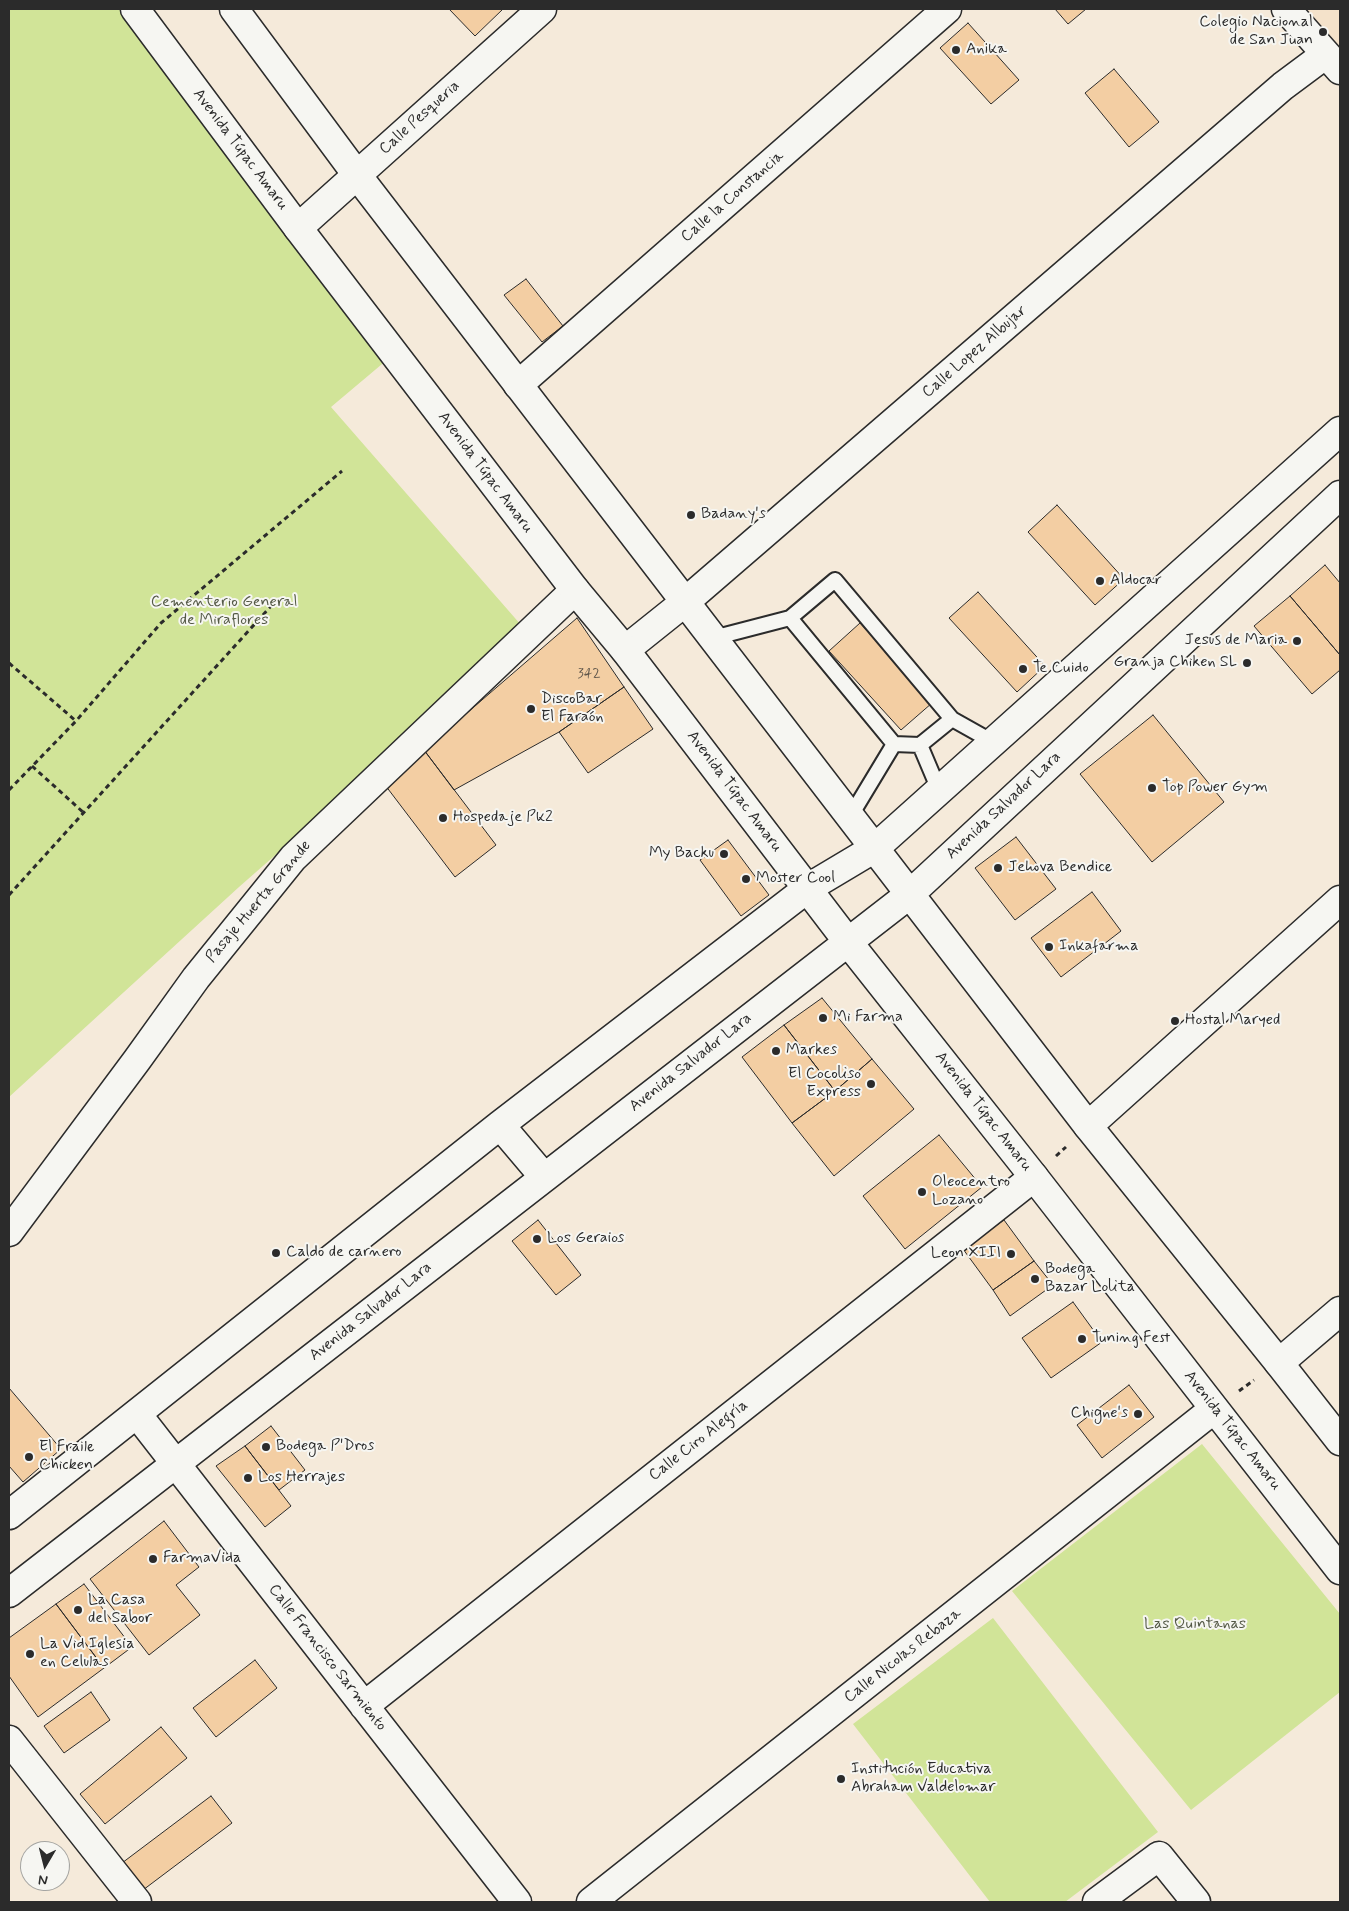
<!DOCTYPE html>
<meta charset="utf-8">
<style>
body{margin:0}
#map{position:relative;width:1349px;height:1911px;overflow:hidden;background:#f5eada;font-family:Mynerve,sans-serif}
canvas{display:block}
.frame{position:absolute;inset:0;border:10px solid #2b2b2b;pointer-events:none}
.north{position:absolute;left:20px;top:1841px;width:50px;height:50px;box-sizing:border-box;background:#f6f6f2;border:1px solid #a5a5a2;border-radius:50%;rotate:188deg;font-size:14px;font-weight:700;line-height:20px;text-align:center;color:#2b2b2b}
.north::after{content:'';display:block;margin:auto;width:18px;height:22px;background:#2b2b2b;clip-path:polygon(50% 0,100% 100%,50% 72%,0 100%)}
</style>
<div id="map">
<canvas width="1349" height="1911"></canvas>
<div class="frame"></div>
<div class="north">N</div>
</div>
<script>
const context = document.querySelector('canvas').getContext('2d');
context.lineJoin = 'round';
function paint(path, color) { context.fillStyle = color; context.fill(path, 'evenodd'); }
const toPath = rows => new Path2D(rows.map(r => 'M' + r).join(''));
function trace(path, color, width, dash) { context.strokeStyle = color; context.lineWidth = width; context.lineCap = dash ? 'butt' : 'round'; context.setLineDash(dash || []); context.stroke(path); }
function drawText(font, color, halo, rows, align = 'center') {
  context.font = font + ' Mynerve,sans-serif'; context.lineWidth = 4; context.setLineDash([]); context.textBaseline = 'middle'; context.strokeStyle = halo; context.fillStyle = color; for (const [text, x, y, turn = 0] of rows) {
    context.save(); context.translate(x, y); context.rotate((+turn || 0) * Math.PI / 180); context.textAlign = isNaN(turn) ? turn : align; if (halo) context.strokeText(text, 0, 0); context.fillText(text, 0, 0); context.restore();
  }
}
paint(toPath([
 [1286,9,1340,9,1340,70]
]), '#f4e2ca');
paint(toPath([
 [9,9,122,9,394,354,331,407,528,633,239,887,9,1097],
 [1202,1444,1340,1614,1340,1692,1191,1810,1012,1591],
 [993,1618,1158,1832,1065,1902,990,1902,853,1724]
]), '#d1e498');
const building = toPath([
 [449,9,503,9,475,36,449,9],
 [1055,9,1086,9,1068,24,1055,9],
 [968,23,1019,80,991,104,940,48,968,23],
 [1114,69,1159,122,1129,147,1085,93,1114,69],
 [526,279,563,326,542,342,504,295,526,279],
 [1057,505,1124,579,1095,605,1028,532,1057,505],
 [1325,565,1340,583,1340,655,1290,596,1325,565],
 [978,592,1045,666,1017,692,949,618,978,592],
 [1290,596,1340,655,1340,670,1312,694,1254,626,1290,596],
 [577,618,624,687,559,732,454,790,424,750,577,618],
 [860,623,932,703,901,730,829,651,860,623],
 [624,687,653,729,588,773,559,732,624,687],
 [1153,715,1224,802,1152,862,1080,774,1153,715],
 [424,750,496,845,455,877,382,781,424,750],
 [1016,837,1056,889,1015,920,975,868,1016,837],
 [728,840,769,895,741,916,700,860,728,840],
 [1092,892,1121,931,1061,977,1031,938,1092,892],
 [822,998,872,1059,835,1091,784,1025,822,998],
 [784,1025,835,1091,792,1123,742,1057,784,1025],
 [872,1059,914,1109,834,1176,792,1123,835,1091,872,1059],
 [939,1135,982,1187,905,1249,863,1196,939,1135],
 [538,1220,581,1275,556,1295,512,1241,538,1220],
 [1004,1220,1034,1261,993,1290,963,1249,1004,1220],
 [1034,1261,1053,1285,1010,1316,993,1290,1034,1261],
 [1073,1302,1102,1342,1051,1378,1022,1338,1073,1302],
 [1129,1385,1154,1417,1102,1458,1077,1425,1129,1385],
 [9,1388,61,1449,23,1482,9,1466,9,1388],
 [271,1426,305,1470,279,1490,245,1446,271,1426],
 [245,1446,291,1506,265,1527,216,1466,245,1446],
 [164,1521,199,1567,176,1585,200,1615,149,1655,90,1579,164,1521],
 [84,1584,132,1647,104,1668,56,1604,84,1584],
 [56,1604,104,1668,38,1717,9,1676,9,1638,56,1604],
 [255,1660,277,1688,216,1737,193,1708,255,1660],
 [91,1692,110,1720,64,1753,44,1726,91,1692],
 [161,1727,187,1758,105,1824,80,1794,161,1727],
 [211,1796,232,1823,139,1893,118,1866,211,1796]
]);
paint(building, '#f3cea3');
trace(building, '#2b2b2b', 1);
const lane = toPath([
 [790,618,835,580,952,719],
 [713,638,790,618,894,744,850,817],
 [894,744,920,745],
 [939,790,920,745,952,719,993,742]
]);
const street = toPath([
 [1286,9,1340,70],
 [298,228,542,9],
 [518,385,947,9],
 [625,650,685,602,1283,86,1326,54],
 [1088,1126,1340,900],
 [9,1232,137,1060,196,978,293,858,575,590],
 [1279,1363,1340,1311],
 [137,1414,517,1902],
 [364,1706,1034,1177],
 [9,1740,137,1902],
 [591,1902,1214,1409],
 [1097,1902,1159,1856,1196,1902]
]);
const secondary = toPath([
 [135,9,298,228,575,590,625,650,848,942,1034,1177,1340,1570],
 [234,9,357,175,1088,1126,1279,1363,1340,1441],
 [500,1125,544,1177],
 [9,1515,500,1125,808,888,875,848,1340,431],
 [9,1593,910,894,1340,495]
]);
trace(lane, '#2b2b2b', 18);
trace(street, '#2b2b2b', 31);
trace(secondary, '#2b2b2b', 31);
trace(toPath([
 [9,663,76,721],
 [32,766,84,813],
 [9,790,76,721,161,623,342,471],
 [9,895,272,605],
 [1056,1156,1066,1147],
 [1239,1391,1254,1380]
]), '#2b2b2b', 3, [5, 4]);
trace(lane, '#f6f6f2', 14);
trace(street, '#f6f6f2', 28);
trace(secondary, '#f6f6f2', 28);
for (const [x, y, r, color] of [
 [1323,32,5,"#2b2b2b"],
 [956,50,5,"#2b2b2b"],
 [691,515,5,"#2b2b2b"],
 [1100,581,5,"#2b2b2b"],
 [1297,641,5,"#2b2b2b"],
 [1247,663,5,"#2b2b2b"],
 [1023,669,5,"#2b2b2b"],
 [531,709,5,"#2b2b2b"],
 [1152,788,5,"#2b2b2b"],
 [443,818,5,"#2b2b2b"],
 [724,854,5,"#2b2b2b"],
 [998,868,5,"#2b2b2b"],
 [746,879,5,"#2b2b2b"],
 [1049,947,5,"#2b2b2b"],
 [823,1018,5,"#2b2b2b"],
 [1175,1021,5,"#2b2b2b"],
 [776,1051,5,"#2b2b2b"],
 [871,1084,5,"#2b2b2b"],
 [922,1192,5,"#2b2b2b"],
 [537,1239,5,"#2b2b2b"],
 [276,1253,5,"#2b2b2b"],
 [1011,1254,5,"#2b2b2b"],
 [1035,1279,5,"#2b2b2b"],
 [1082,1339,5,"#2b2b2b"],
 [1138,1414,5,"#2b2b2b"],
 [266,1447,5,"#2b2b2b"],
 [29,1457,5,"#2b2b2b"],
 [248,1478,5,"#2b2b2b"],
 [153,1559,5,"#2b2b2b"],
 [78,1610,5,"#2b2b2b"],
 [30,1654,5,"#2b2b2b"],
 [841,1779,5,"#2b2b2b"]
]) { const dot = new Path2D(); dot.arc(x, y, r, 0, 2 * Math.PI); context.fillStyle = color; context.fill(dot); trace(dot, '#f6f6f2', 2); }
drawText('14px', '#5d5449', null, [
 ["342",589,674]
]);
drawText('16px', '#2b2b2b', '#f6f6f2', [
 ["Colegio Nacional",1313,23,"right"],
 ["de San Juan",1313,41,"right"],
 ["Anika",966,50],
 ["Badany's",701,515],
 ["Aldocar",1110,581],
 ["Jesus de Maria",1287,641,"right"],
 ["Granja Chiken SL",1237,663,"right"],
 ["Te Cuido",1033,669],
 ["DiscoBar",541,700],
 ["El Faraón",541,718],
 ["Top Power Gym",1162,788],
 ["Hospedaje Pk2",453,818],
 ["My Backu",714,854,"right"],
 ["Jehova Bendice",1008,868],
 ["Moster Cool",756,879],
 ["Inkafarma",1059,947],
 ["Mi Farma",833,1018],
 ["Hostal Maryed",1185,1021],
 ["Markes",786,1051],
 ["El Cocoliso",861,1075,"right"],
 ["Express",861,1093,"right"],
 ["Oleocentro",932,1183],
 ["Lozano",932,1201],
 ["Los Geraios",547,1239],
 ["Caldo de carnero",286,1253],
 ["Leon XIII",1001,1254,"right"],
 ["Bodega",1045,1270],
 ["Bazar Lolita",1045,1288],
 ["Tuning Fest",1092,1339],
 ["Chigne's",1128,1414,"right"],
 ["Bodega P'Dros",276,1447],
 ["El Fraile",39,1448],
 ["Chicken",39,1466],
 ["Los Herrajes",258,1478],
 ["FarmaVida",163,1559],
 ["La Casa",88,1601],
 ["del Sabor",88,1619],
 ["La Vid Iglesia",40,1645],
 ["en Celulas",40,1663],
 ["Institución Educativa",851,1770],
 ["Abraham Valdelomar",851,1788]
], 'left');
drawText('16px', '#2b2b2b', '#f6f6f2', [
 ["Calle Pesqueria",420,118,-42],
 ["Avenida Túpac Amaru",240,150,53],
 ["Calle la Constancia",733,197,-41],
 ["Calle Lopez Albujar",975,352,-41],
 ["Avenida Túpac Amaru",485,473,53],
 ["Avenida Túpac Amaru",734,792,53],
 ["Avenida Salvador Lara",1004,806,-43],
 ["Pasaje Huerta Grande",259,902,-50],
 ["Avenida Salvador Lara",691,1063,-38],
 ["Avenida Túpac Amaru",983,1112,52],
 ["Avenida Salvador Lara",371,1312,-38],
 ["Avenida Túpac Amaru",1232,1431,52],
 ["Calle Ciro Alegría",699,1441,-38],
 ["Calle Nicolas Rebaza",903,1656,-38],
 ["Calle Francisco Sarmiento",327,1658,52]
]);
drawText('16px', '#545946', '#f6f6f2', [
 ["Cementerio General",224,603],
 ["de Miraflores",224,621],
 ["Las Quintanas",1195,1625]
]);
</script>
